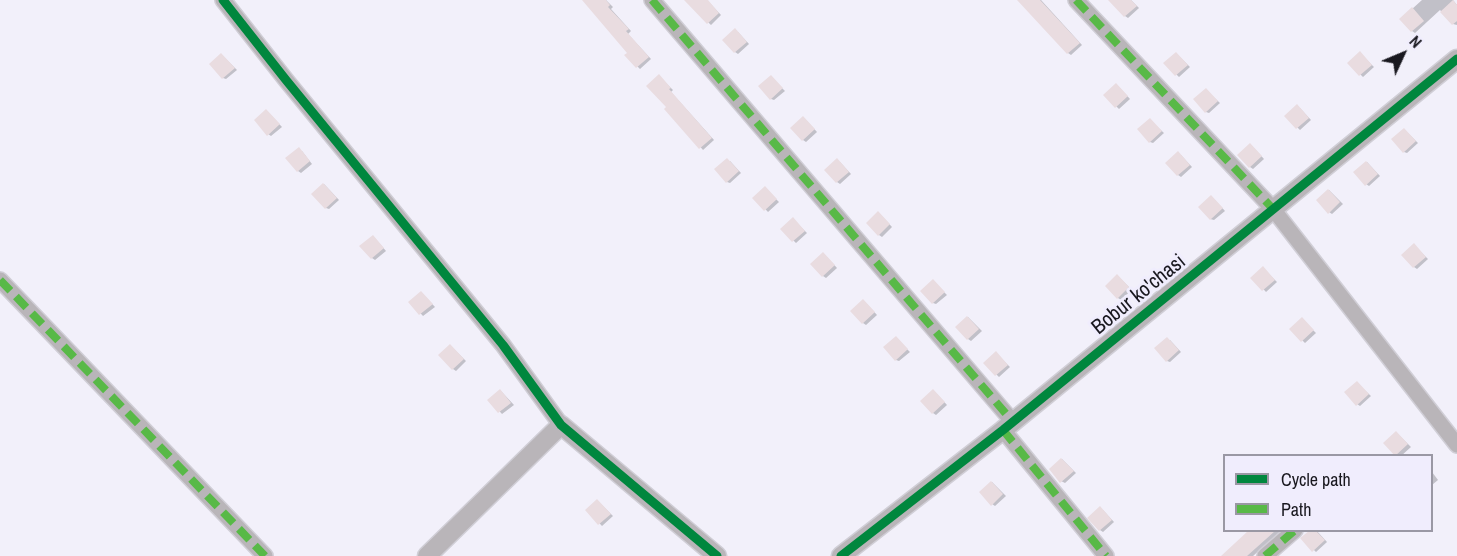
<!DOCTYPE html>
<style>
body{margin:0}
#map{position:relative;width:1457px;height:556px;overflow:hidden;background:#f2f0fa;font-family:"Archivo Narrow",sans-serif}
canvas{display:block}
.legend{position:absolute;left:1223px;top:454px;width:210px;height:78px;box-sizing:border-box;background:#f0edfd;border:2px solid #9a98a4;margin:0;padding:8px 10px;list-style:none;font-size:18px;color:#19181f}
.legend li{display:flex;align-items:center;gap:12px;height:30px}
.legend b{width:30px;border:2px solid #9a98a4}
.north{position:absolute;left:1373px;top:24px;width:60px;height:60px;-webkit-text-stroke:4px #f0edfd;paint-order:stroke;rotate:46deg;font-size:16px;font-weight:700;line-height:24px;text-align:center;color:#19181f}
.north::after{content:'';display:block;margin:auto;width:21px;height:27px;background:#19181f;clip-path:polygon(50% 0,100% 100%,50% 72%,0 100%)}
</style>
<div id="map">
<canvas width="1457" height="556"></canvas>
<ul class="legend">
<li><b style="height:8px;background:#00873e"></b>Cycle path</li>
<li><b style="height:8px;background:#58b947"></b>Path</li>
</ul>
<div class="north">N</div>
</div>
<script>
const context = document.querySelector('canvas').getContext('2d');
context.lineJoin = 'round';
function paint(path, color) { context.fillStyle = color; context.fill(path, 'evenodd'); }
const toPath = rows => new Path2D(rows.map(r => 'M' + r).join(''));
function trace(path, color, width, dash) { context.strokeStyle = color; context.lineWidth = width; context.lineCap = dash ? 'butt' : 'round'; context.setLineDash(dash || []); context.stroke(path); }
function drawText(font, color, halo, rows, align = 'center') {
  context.font = font + ' "Archivo Narrow",sans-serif'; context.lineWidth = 6; context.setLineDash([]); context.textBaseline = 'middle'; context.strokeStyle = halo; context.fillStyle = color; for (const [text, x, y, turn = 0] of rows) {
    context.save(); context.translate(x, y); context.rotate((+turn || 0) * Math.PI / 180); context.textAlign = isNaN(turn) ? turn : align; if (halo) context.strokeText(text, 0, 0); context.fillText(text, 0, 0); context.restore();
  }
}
paint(toPath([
 [591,0,606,0,613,7,611,9,631,31,628,34,651,59,640,69,626,55,629,53],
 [685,0,707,0,721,15,711,25],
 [1020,0,1041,0,1082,45,1071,55,1068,53],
 [1119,0,1131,0,1139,8,1128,18,1125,16],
 [1422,0,1453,0,1457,5,1457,25,1453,24,1440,10,1415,33,1412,31,1401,19],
 [738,32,749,44,738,54,735,52],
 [1176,53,1190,67,1179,77,1165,63],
 [1360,53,1374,67,1363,77,1349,63],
 [221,54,237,70,226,79,223,78],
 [659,76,673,90,671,92,714,140,703,150,668,108],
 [771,77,785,91,774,100,771,99],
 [1119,87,1130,99,1119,109,1105,95],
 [1206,90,1220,103,1209,113,1206,112],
 [1300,108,1311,120,1300,130,1286,116],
 [267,111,282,127,271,136,268,134],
 [806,120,817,132,806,142,803,140],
 [1150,120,1164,133,1153,143,1150,142],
 [1404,129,1418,143,1407,153,1404,152],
 [1253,147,1264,159,1253,169,1250,167],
 [302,151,312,164,301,173,298,171],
 [1181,155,1192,167,1181,177,1178,175],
 [730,161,741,173,730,183,727,182],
 [840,162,851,174,840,184,837,182],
 [1367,162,1380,176,1369,186,1366,184],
 [324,184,339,200,329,209,326,208],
 [765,188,779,202,768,212,755,198],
 [1329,190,1343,204,1332,214,1329,212],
 [1214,199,1225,211,1214,220,1210,219],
 [879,213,892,227,882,237,879,235],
 [793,219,807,233,796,243,782,229],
 [373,236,386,251,375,260,372,258],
 [1414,245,1428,259,1417,269,1414,267],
 [826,256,837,268,826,278,823,276],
 [1263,268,1277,282,1266,292,1253,278],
 [1118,276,1132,290,1121,300,1118,298],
 [933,281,947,295,936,304,933,303],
 [421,292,435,307,423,316,410,302],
 [866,303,877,315,866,325,863,323],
 [968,317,982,331,971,341,968,339],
 [1302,319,1316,333,1305,343,1291,329],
 [896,338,910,352,899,361,896,360],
 [1170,340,1181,352,1170,362,1167,361],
 [451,346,466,361,456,371,453,369],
 [996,353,1010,367,999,377,985,363],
 [1357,383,1371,396,1360,406,1357,404],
 [500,390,514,405,502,414,489,400],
 [936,393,947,405,936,415,933,413],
 [1397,433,1411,447,1401,456,1396,455,1386,443],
 [1062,459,1076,473,1065,483,1061,481],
 [1432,472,1438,480,1432,485],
 [992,482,1006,496,995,506,992,504],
 [598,501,613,516,602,526,587,510],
 [1103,510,1114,522,1103,532,1100,530],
 [1253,530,1282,530,1253,556,1223,556],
 [1311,530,1316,530,1327,542,1316,552,1302,538]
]), '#0003');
paint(toPath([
 [582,0,606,0,610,5,608,7,629,29,626,31,649,57,636,68,624,55,627,53],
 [684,0,708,0,719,13,707,24],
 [1017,0,1040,0,1080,43,1067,54],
 [1108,0,1131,0,1137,6,1124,17],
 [1453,0,1457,5,1457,21,1452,25,1440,12],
 [1412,7,1424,21,1411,32,1399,19],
 [735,28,747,42,734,53,722,40],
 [1360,51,1372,65,1359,76,1347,63],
 [1176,52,1188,65,1175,76,1163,63],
 [221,53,235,68,222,79,209,64],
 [659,74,671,88,669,89,712,138,699,149,664,109,666,107,646,86],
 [771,75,783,88,770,100,758,86],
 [1116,83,1128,96,1115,108,1103,95],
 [1206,88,1218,101,1205,113,1193,99],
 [1297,104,1309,118,1296,129,1284,116],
 [266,109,280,124,267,136,254,120],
 [803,116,815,129,802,141,790,128],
 [1150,118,1162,131,1149,143,1137,129],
 [1404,128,1416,141,1403,153,1391,139],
 [1250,143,1262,156,1249,168,1237,155],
 [299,147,310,161,297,172,285,158],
 [1178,151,1190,165,1177,176,1165,163],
 [727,158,739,171,726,183,714,169],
 [837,158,849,172,836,183,824,170],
 [1366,161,1378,174,1365,186,1353,172],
 [323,183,337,198,325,209,311,194],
 [765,186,777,199,764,211,752,198],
 [1328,189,1340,202,1328,214,1316,200],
 [1211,195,1223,208,1210,220,1198,207],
 [878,211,890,224,878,236,866,223],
 [793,217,805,231,792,242,780,229],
 [373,235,384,248,371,259,359,246],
 [1414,243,1426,257,1413,268,1401,255],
 [823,252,835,265,822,277,810,264],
 [1263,266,1275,280,1262,291,1250,278],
 [1117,274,1129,287,1117,299,1105,286],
 [933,279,945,292,932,304,920,291],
 [421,291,433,304,419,315,408,302],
 [863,299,875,312,862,324,850,311],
 [967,316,979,329,967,340,955,327],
 [1302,317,1314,330,1301,342,1289,329],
 [896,336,908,349,895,361,883,347],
 [1167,337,1179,350,1166,362,1154,348],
 [450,344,464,359,452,370,438,355],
 [996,351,1008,365,995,376,983,363],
 [1357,381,1369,394,1356,406,1344,392],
 [500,389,511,403,498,413,487,400],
 [933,389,945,402,932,414,920,401],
 [1396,431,1408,444,1395,456,1383,443],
 [1061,458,1074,471,1060,483,1049,469],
 [991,481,1003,494,991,506,979,492],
 [597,499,611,514,598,525,585,510],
 [1100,506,1112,520,1099,531,1087,518],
 [1248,531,1275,531,1247,556,1221,556],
 [1309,531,1316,531,1325,540,1312,552,1300,538]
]), '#e9dce0');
const minor = toPath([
 [223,0,286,80,503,345,561,425],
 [652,0,1013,422],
 [1076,0,1273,209,1457,445],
 [0,280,265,556],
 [1003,430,1106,556],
 [1265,556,1295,530]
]);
const tertiary = toPath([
 [427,556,561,425,717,556],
 [841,556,1003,430,1457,59]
]);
trace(minor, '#d0ced6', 18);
trace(tertiary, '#d0ced6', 21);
trace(minor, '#b9b5b9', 15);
trace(tertiary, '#b9b5b9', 18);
trace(toPath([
 [652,0,1013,422],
 [1076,0,1273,209],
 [0,280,265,556],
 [1003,430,1106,556],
 [1265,556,1295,530]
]), '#58b947', 8, [15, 8]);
trace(toPath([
 [223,0,286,80,503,345,561,425,717,556],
 [841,556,1003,430,1457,59]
]), '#00873e', 9);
drawText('21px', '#19181f', '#f0edfd', [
 ["Bobur ko'chasi",1139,295,-39]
]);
</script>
